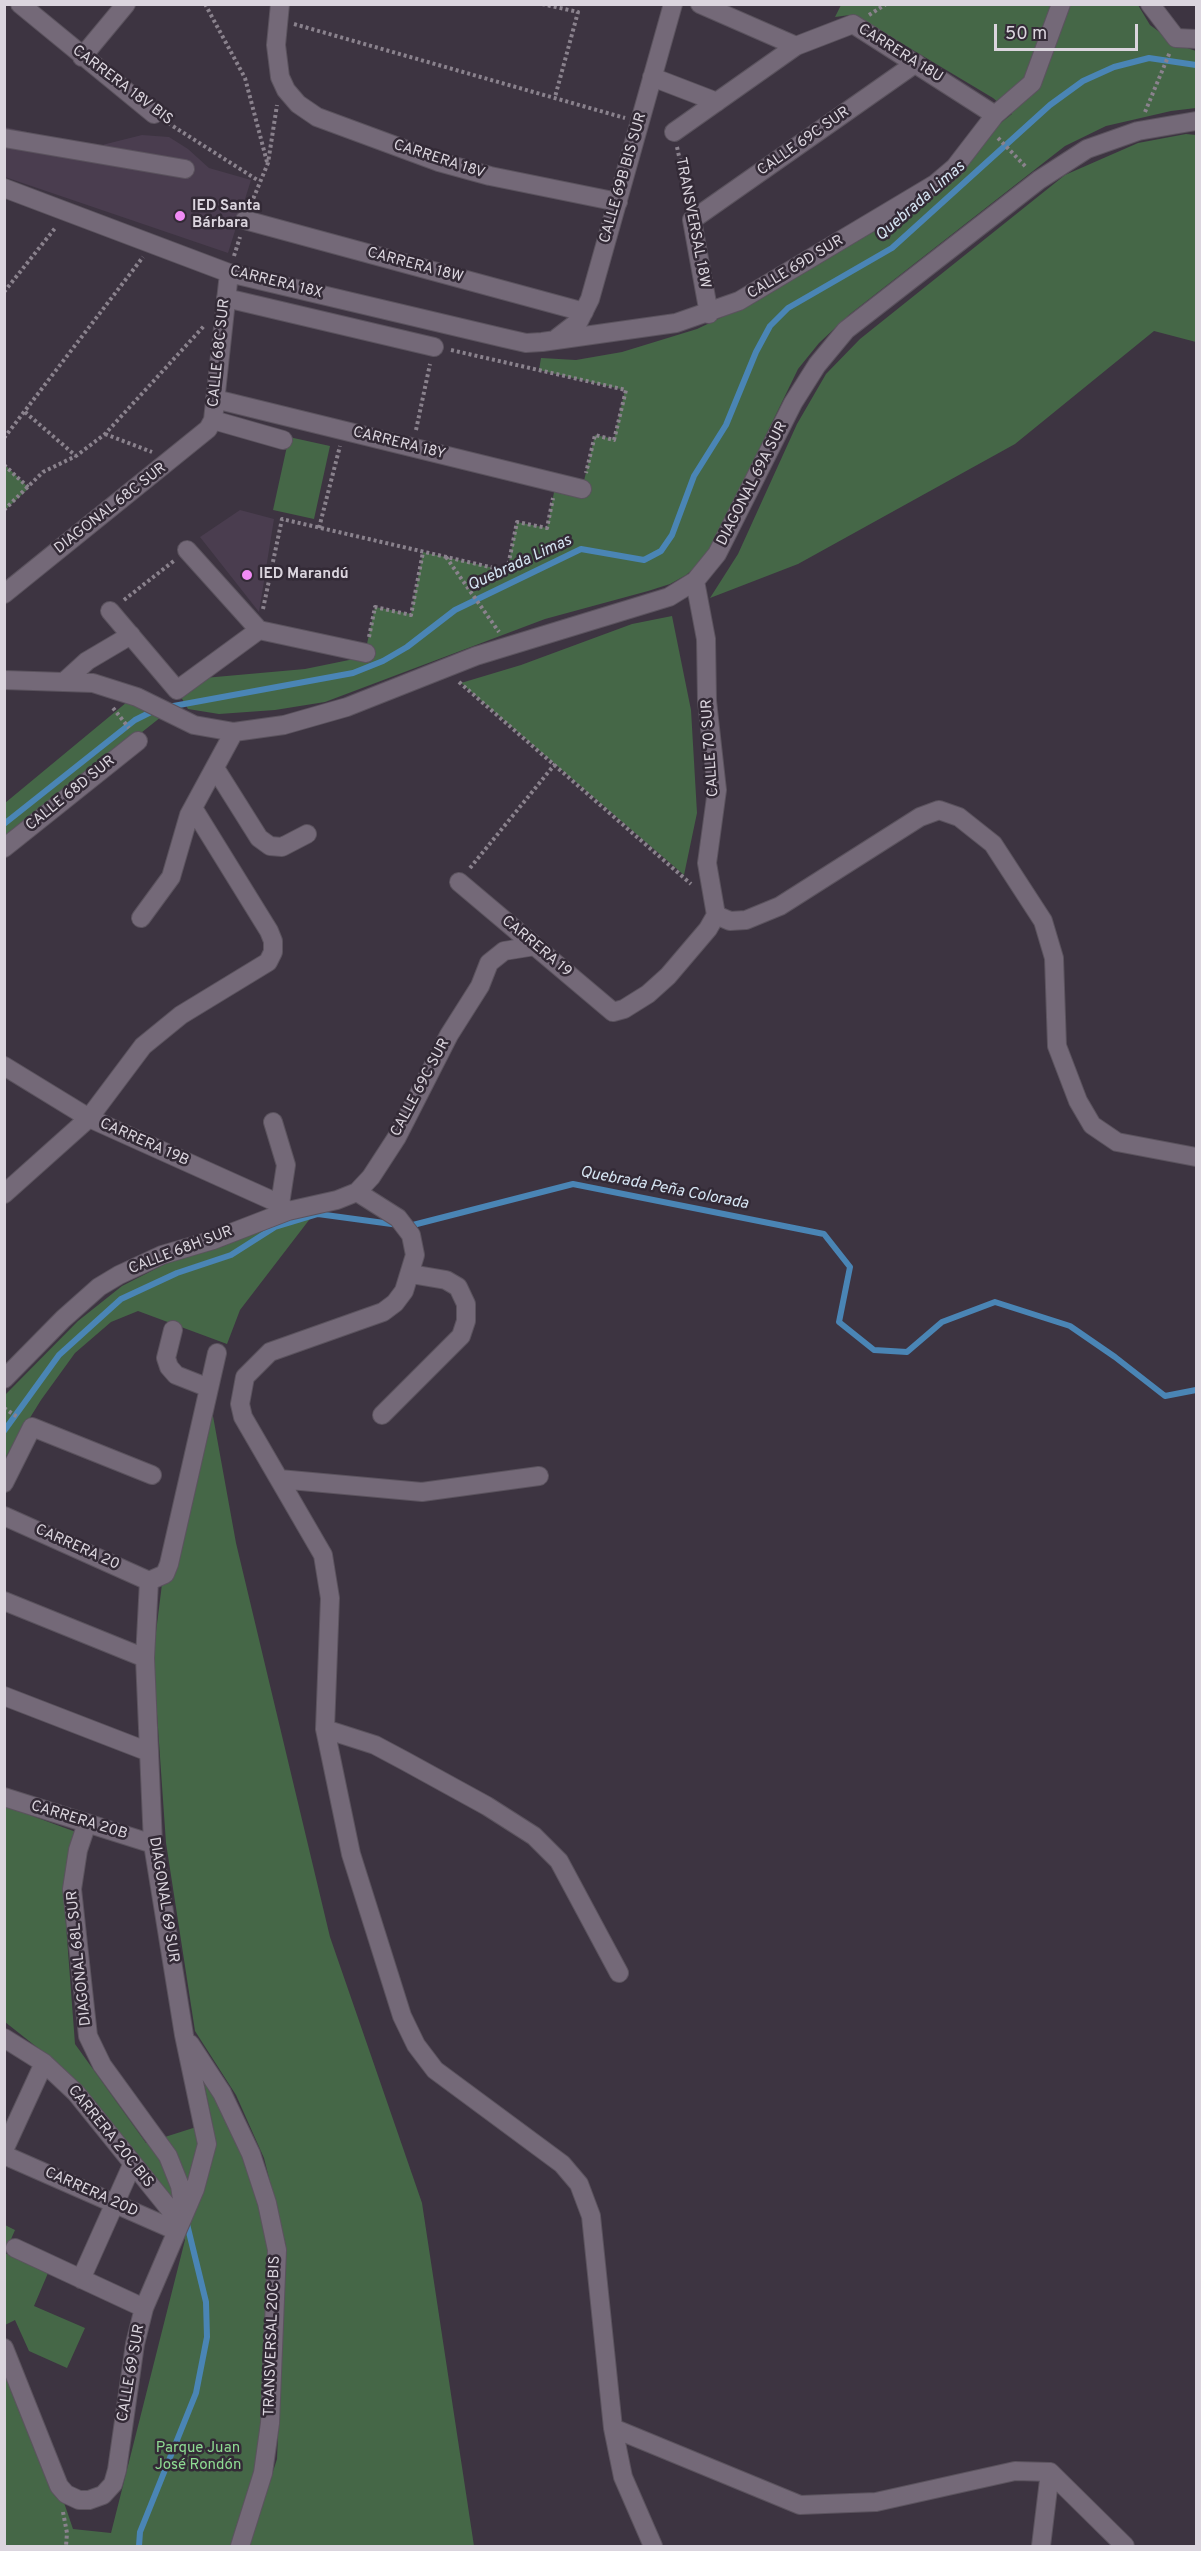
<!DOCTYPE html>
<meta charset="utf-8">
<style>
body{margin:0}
#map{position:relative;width:1201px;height:2551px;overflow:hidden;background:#3d3441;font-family:Overpass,sans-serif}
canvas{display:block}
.frame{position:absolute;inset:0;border:6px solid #dbd5de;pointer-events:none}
.scale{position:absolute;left:994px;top:24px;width:144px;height:27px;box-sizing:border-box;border:3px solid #dbd5de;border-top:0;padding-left:8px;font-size:18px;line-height:21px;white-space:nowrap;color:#dbd5de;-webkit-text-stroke:4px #332a36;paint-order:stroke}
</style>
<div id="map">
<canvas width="1201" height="2551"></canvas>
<div class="frame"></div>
<div class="scale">50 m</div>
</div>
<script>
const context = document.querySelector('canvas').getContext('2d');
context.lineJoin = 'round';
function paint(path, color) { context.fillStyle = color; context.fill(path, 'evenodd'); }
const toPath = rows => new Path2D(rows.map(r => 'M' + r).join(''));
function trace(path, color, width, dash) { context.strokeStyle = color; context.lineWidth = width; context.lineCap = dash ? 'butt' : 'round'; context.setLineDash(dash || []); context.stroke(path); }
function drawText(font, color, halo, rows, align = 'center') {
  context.font = font + ' Overpass,sans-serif'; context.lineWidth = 5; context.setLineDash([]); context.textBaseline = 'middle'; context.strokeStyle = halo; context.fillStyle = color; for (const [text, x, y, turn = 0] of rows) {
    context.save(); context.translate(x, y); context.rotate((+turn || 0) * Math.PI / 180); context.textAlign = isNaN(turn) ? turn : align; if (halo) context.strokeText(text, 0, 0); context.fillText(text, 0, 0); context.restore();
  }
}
paint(toPath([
 [5,127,94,147,142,135,169,137,188,149,209,168,251,180,228,253,5,177],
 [240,510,274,519,259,612,200,537]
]), '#4a3d4f');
paint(toPath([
 [841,5,1138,5,1150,25,1176,44,1196,51,1196,108,1171,111,1106,126,1065,146,850,314,819,343,798,369,716,538,704,560,686,575,670,584,648,591,545,619,325,702,275,710,219,714,188,709,177,690,193,679,305,669,349,660,365,653,375,607,411,614,423,552,507,571,517,522,547,528,556,482,582,489,595,435,614,439,625,390,539,370,541,358,576,360,622,352,697,329,741,308,948,165,1012,114,993,98,866,22,850,15,835,17],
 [1186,134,1196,135,1196,342,1154,331,1015,444,798,564,710,598,738,554,797,424,826,374,860,339,1065,175,1138,143],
 [289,437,330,446,314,519,273,510],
 [5,465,29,488,5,510],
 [672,616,691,710,697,813,684,875,461,683,521,665,632,624],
 [127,702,161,717,5,841,5,803],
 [319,1207,240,1310,227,1344,138,1311,111,1322,75,1353,41,1400,5,1458,5,1395,78,1321,122,1286,177,1258,224,1246,263,1227],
 [209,1394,236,1543,330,1937,422,2203,474,2546,249,2546,277,2459,286,2246,264,2158,236,2095,195,2031,166,1843,153,1656,162,1584],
 [5,1806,76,1832,64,1898,75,2044,146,2143,212,2122,199,2058,267,2203,273,2372,240,2546,5,2546,4,2349,57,2482,73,2529,111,2533,185,2240,174,2207,84,2090,43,2052,5,2022],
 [5,2225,15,2230,5,2253,48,2273,34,2306,85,2328,67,2368,29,2351,15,2320,5,2325]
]), '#456747');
trace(toPath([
 [168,707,353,673,383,661,407,647,455,610,581,549,644,560,661,551,672,535,694,476,726,425,756,352,770,326,788,308,892,248,1050,105,1083,81,1114,67,1149,58,1196,65],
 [4,824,135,720,155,710],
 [409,1226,573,1184,824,1234,850,1267,839,1322,874,1350,907,1352,942,1322,995,1302,1070,1326,1115,1357,1165,1396,1196,1390],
 [4,1431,59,1355,121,1299,177,1273,231,1255,275,1227,318,1214,399,1225],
 [139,2546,140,2532,196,2393,207,2337,206,2302,187,2224]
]), '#4a85b5', 6);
const minor = toPath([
 [20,4,154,114],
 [280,4,276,45,280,77,286,90,298,104,317,117,439,162,490,176,618,202],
 [700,4,796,46,853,24,995,115],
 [1150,4,1176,38,1196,39],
 [82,57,126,4],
 [652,77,717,102],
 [674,132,796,46],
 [4,138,185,169],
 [4,188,229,273,504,338,526,343,542,342,676,323,739,301,935,184,955,167,995,115,1032,83,1061,4],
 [245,220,584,312],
 [226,298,434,347],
 [709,314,692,220,916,63],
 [557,338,579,321,590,299,673,4],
 [215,399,582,489],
 [213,420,283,440],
 [187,550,259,630],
 [4,594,208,429,213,420,229,273],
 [110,611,177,690,259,630],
 [259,630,366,653],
 [4,680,93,683,137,697,194,725,234,732,284,725,347,707,476,656,669,597,695,581,717,554,793,403,817,365,846,330,1039,180,1087,149,1138,131,1196,121],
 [64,682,87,661,131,635],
 [215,768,259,838,270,846,282,847,307,834],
 [4,848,138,741],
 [459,882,613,1012,624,1009,648,994,668,976,708,929,716,915,707,863,717,790,707,701,706,639,695,581],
 [716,915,730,921,746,920,780,906,920,817,939,810,959,817,993,844,1043,921,1054,958,1057,1046,1078,1101,1092,1125,1117,1142,1196,1157],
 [141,918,171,877,189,815,234,732],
 [4,1066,89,1118,280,1204,288,1211],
 [273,1122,286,1165,280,1204],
 [357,1192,398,1218,411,1235,415,1255,404,1291,395,1303,383,1312,270,1352,245,1377,240,1404,243,1417,323,1555,330,1598,325,1729,351,1854,402,2016,416,2045,435,2070,562,2164,579,2184,591,2216,613,2428,623,2477,653,2546],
 [4,1194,89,1118,143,1046,181,1015,268,962,273,952,273,941,269,931,193,808],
 [173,1330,166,1358,169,1367,176,1375,209,1388],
 [4,1379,63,1319,99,1287,119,1275,162,1255,213,1240,288,1211,337,1200,357,1192,371,1177,397,1137,449,1035,480,986,489,963,504,951,535,946],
 [382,1415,461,1336,466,1321,466,1304,458,1287,446,1280,411,1274],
 [279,1479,422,1492,539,1476],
 [4,1483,32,1427,152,1475],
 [4,1516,149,1581],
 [149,1581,165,1574,169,1564,217,1353],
 [4,1601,145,1658],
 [4,1696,149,1752],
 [325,1729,375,1745,405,1761,487,1806,534,1836,559,1861,619,1973],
 [4,1797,153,1844],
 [87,1823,78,1850,72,1889,88,2036,102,2065,168,2156,180,2186,184,2212],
 [4,2038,44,2063,76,2093,180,2222],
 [190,2044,222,2093,251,2154,267,2203,277,2250,270,2423,263,2473,240,2546],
 [4,2150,44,2063],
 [4,2155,177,2231],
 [15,2248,144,2308],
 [81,2279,132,2165],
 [4,2348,59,2486,66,2494,79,2500,89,2500,103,2495,113,2484,117,2470,135,2344,144,2308,195,2189,207,2144,184,2035,153,1844,145,1658,149,1581],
 [613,2428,800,2505,876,2502,1015,2471,1050,2472,1125,2546],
 [1041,2546,1050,2472]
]);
trace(minor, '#5b535e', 20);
trace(toPath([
 [205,4,245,78,267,162],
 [542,4,578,12,555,97],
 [869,15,886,4],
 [294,24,625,118],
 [1145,112,1170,52],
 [168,123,259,181],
 [998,138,1026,167],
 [677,147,689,202],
 [251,204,268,163,277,105],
 [234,256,240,237],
 [4,292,56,227],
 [451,350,626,390,614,440,595,435,586,473],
 [25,412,76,456],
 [416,430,430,364],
 [105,434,152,452],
 [4,438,143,257],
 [4,465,29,488],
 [4,510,43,472,76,456,105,434,204,326],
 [319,528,340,446],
 [446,557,499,632],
 [124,600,175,560],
 [263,609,282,519,507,571,517,522,547,528,553,498],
 [369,637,375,607,411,615,423,552],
 [459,682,691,884],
 [113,708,129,728],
 [470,868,555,764],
 [4,1408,19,1418],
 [63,2512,67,2533,66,2546]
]), '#8a828d', 4, [3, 3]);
trace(minor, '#746978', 18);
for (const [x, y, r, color] of [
 [180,216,6,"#f18bf5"],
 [247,575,6,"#f18bf5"]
]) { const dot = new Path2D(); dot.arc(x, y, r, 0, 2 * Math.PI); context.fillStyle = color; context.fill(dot); trace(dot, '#332a36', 2); }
drawText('15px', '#dbd5de', '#332a36', [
 ["CARRERA 18U",900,54,32],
 ["CARRERA 18V BIS",122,86,37],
 ["CALLE 69C SUR",804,142,-35],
 ["CARRERA 18V",439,160,18],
 ["CALLE 69B BIS SUR",624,178,-74],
 ["TRANSVERSAL 18W",692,223,79],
 ["CARRERA 18W",415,266,15],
 ["CALLE 69D SUR",796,268,-31],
 ["CARRERA 18X",276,283,14],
 ["CALLE 68C SUR",220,353,-84],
 ["CARRERA 18Y",399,444,14],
 ["DIAGONAL 69A SUR",753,484,-63],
 ["DIAGONAL 68C SUR",111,509,-38],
 ["CALLE 70 SUR",711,748,-94],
 ["CALLE 68D SUR",71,794,-39],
 ["CARRERA 19",536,947,40],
 ["CALLE 69C SUR",421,1088,-62],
 ["CARRERA 19B",144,1143,24],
 ["CALLE 68H SUR",181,1251,-21],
 ["CARRERA 20",77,1548,24],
 ["CARRERA 20B",79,1821,17],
 ["DIAGONAL 69 SUR",163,1900,81],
 ["DIAGONAL 68L SUR",80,1958,-96],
 ["CARRERA 20C BIS",110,2137,51],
 ["CARRERA 20D",91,2193,24],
 ["TRANSVERSAL 20C BIS",273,2336,-88],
 ["CALLE 69 SUR",132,2373,-80]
]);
drawText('bold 15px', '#dbd5de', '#332a36', [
 ["IED Santa",192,207],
 ["Bárbara",192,224],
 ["IED Marandú",259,575]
], 'left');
drawText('15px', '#8edb92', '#332a36', [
 ["Parque Juan",198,2449],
 ["José Rondón",198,2466]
]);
drawText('italic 16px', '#d6e5f3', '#332a36', [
 ["Quebrada Limas",921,202,-41],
 ["Quebrada Limas",520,564,-25],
 ["Quebrada Peña Colorada",664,1189,11]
]);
</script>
